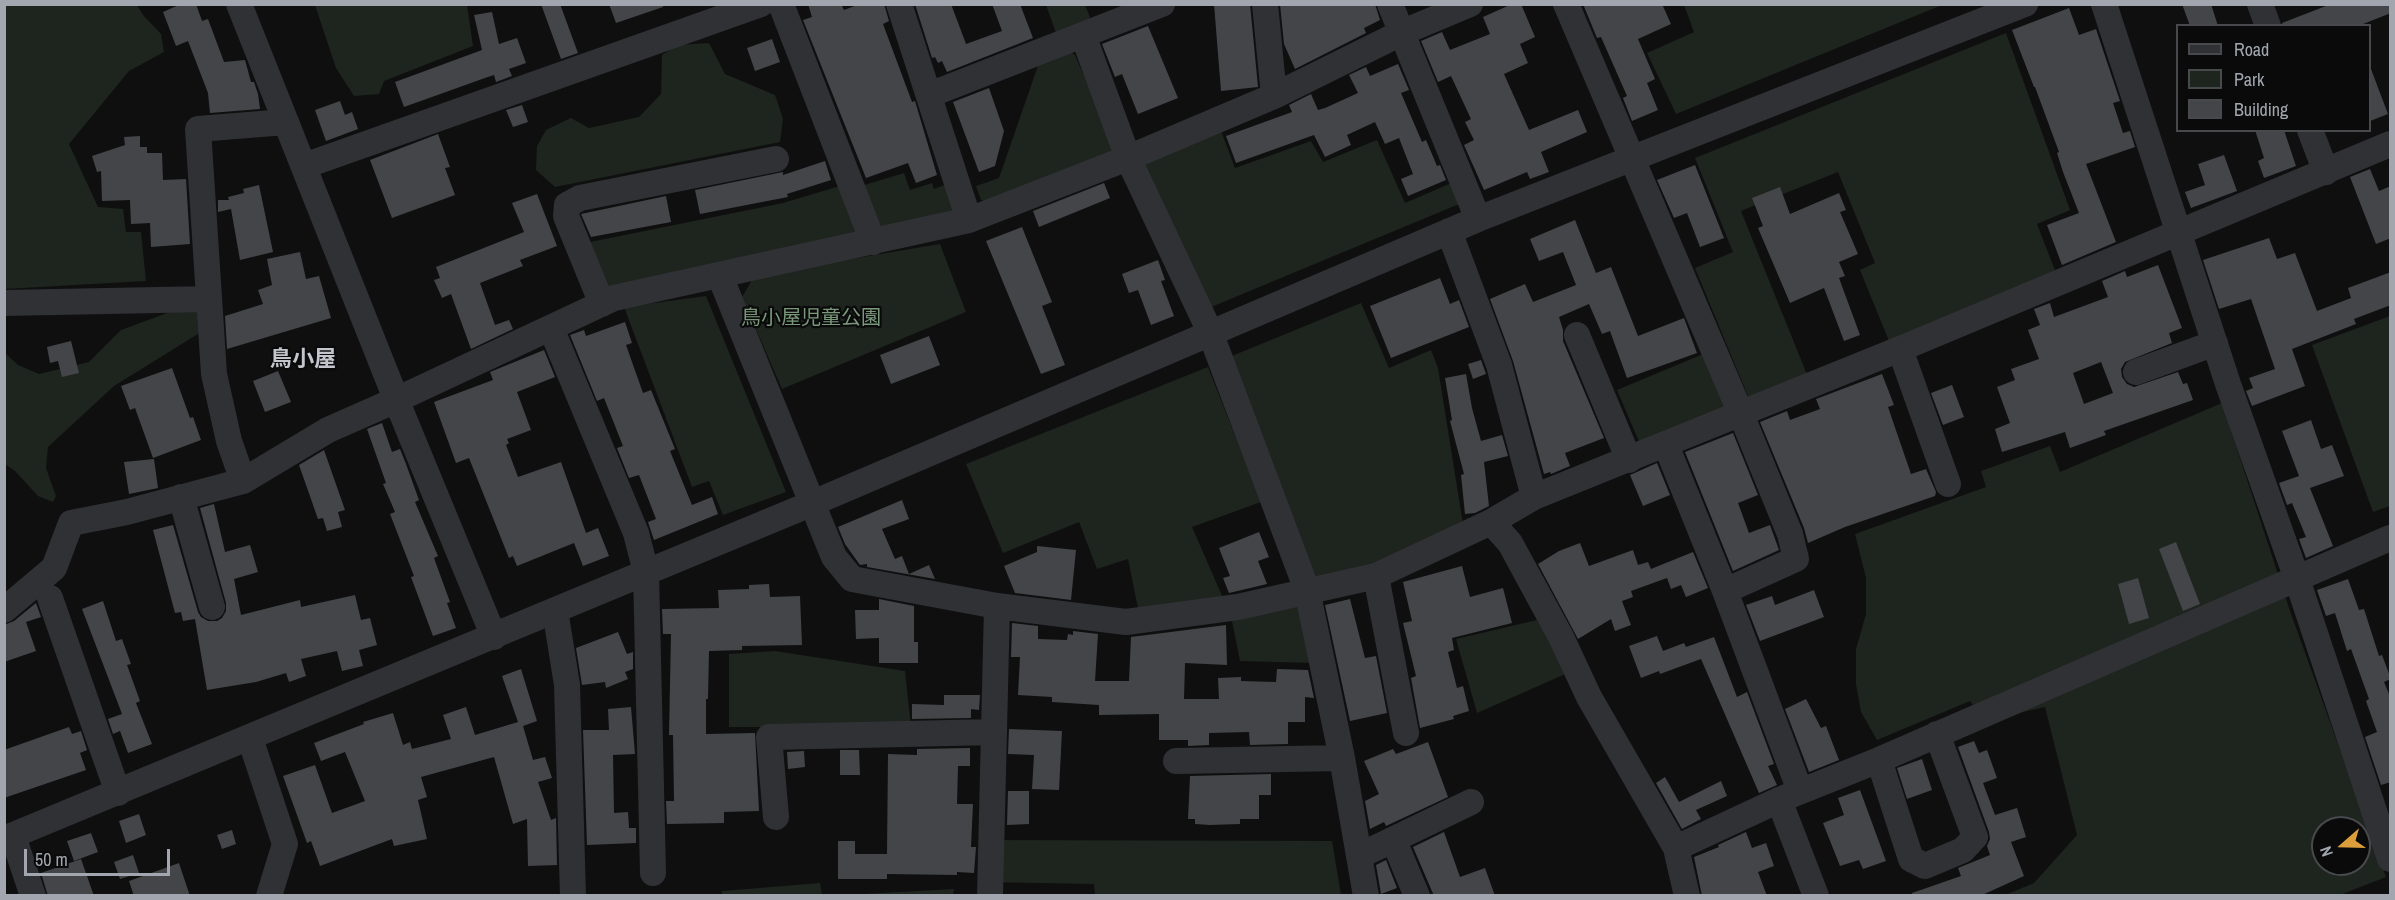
<!DOCTYPE html>
<meta charset="utf-8">
<style>
body{margin:0}
#map{position:relative;width:2395px;height:900px;overflow:hidden;background:#0f0f10;font-family:"Archivo Narrow",sans-serif}
canvas{display:block}
.frame{position:absolute;inset:0;border:6px solid #a2a7af;pointer-events:none}
.legend{position:absolute;left:2176px;top:24px;width:195px;height:108px;box-sizing:border-box;background:#0a0a0b;border:2px solid #47494d;margin:0;padding:8px 10px;list-style:none;font-size:18px;color:#a2a7af}
.legend li{display:flex;align-items:center;gap:12px;height:30px}
.legend b{width:30px;border:2px solid #47494d}
.north{position:absolute;left:2311px;top:816px;width:60px;height:60px;box-sizing:border-box;background:#0a0a0b;border:2px solid #47494d;border-radius:50%;rotate:250deg;font-size:16px;font-weight:700;line-height:24px;text-align:center;color:#a2a7af}
.north::after{content:'';display:block;margin:auto;width:21px;height:27px;background:#dc9e3b;clip-path:polygon(50% 0,100% 100%,50% 72%,0 100%)}
.scale{position:absolute;left:24px;top:849px;width:146px;height:27px;box-sizing:border-box;border:3px solid #a2a7af;border-top:0;padding-left:8px;font-size:18px;line-height:21px;white-space:nowrap;color:#a2a7af;-webkit-text-stroke:4px #0a0a0b;paint-order:stroke}
</style>
<div id="map">
<canvas width="2395" height="900"></canvas>
<div class="frame"></div>
<ul class="legend">
<li><b style="height:8px;background:#303135"></b>Road</li>
<li><b style="height:16px;background:#1e241e"></b>Park</li>
<li><b style="height:16px;background:#434548"></b>Building</li>
</ul>
<div class="north">N</div>
<div class="scale">50 m</div>
</div>
<script>
const context = document.querySelector('canvas').getContext('2d');
context.lineJoin = 'round';
function paint(path, color) { context.fillStyle = color; context.fill(path, 'evenodd'); }
const toPath = rows => new Path2D(rows.map(r => 'M' + r).join(''));
function trace(path, color, width, dash) { context.strokeStyle = color; context.lineWidth = width; context.lineCap = dash ? 'butt' : 'round'; context.setLineDash(dash || []); context.stroke(path); }
function drawText(font, color, halo, rows, align = 'center') {
  context.font = font + ' "Archivo Narrow","Noto Sans JP",sans-serif'; context.lineWidth = 4.5; context.setLineDash([]); context.textBaseline = 'middle'; context.strokeStyle = halo; context.fillStyle = color; for (const [text, x, y, turn = 0] of rows) {
    context.save(); context.translate(x, y); context.rotate((+turn || 0) * Math.PI / 180); context.textAlign = isNaN(turn) ? turn : align; if (halo) context.strokeText(text, 0, 0); context.fillText(text, 0, 0); context.restore();
  }
}
paint(toPath([
 [5,4,137,5,143,15,161,34,164,52,129,71,69,144,98,207,123,209,126,232,141,232,146,281,5,289],
 [315,5,467,5,473,46,384,81,379,94,354,96,336,68],
 [1046,5,1085,5,1091,20,1056,33],
 [1684,5,1942,5,1676,114,1647,53,1694,32],
 [2006,33,2070,210,2037,224,2056,273,1889,341,1860,270,1875,263,1838,172,1741,211,1808,377,1750,401,1695,268,1733,252,1695,158],
 [709,43,725,74,775,95,783,119,780,142,555,187,536,170,537,146,546,130,571,118,589,128,639,117,661,94,662,55,678,45],
 [1065,48,1075,55,1114,146,1108,160,993,204,981,200,976,186,999,178,1041,57],
 [1220,128,1235,168,1311,141,1323,162,1377,140,1405,203,1456,181,1464,202,1204,310,1143,170,1150,154],
 [904,173,910,190,932,183,934,189,952,182,961,209,877,231,861,186],
 [840,186,858,238,608,294,585,243,783,203],
 [940,244,966,312,782,389,742,297,755,275],
 [706,296,786,492,723,515,709,481,692,487,624,307],
 [1361,303,1389,368,1431,350,1438,368,1463,524,1373,569,1316,577,1227,358],
 [196,308,206,329,114,386,48,447,46,468,56,496,53,502,38,496,15,471,5,464,4,352,18,365,39,374,89,362,121,330,170,312],
 [2390,316,2390,506,2373,512,2312,345],
 [1708,352,1729,399,1722,412,1640,444,1617,390],
 [1208,367,1261,502,1192,527,1223,598,1139,613,1128,559,1097,569,1079,522,1003,553,966,464],
 [2222,403,2290,611,2386,877,2340,895,2005,895,2034,883,2077,835,2045,707,1984,721,1970,701,1877,740,1861,712,1856,684,1856,649,1866,614,1866,578,1855,534,1986,487,1981,471,2050,446,2060,472],
 [2323,828,2359,828,2359,864,2323,864],
 [1301,601,1314,663,1240,661,1231,616],
 [1537,620,1570,672,1477,713,1456,639],
 [775,651,905,671,911,727,729,727,729,654],
 [981,840,1332,841,1341,895,1095,896,1094,884,982,882],
 [820,883,822,895,722,895,722,891],
 [954,889,953,895,844,895]
]), '#1e241e');
paint(toPath([
 [181,4,196,4,202,21,208,19,224,62,245,60,251,82,254,82,258,94,260,109,210,113,208,93,188,41,176,46,163,12],
 [541,4,560,4,578,53,561,59],
 [609,4,663,4,663,7,616,23],
 [808,4,841,4,844,10,860,4,884,4,889,21,883,24,912,102,915,101,937,175,916,183,908,163,866,178,803,20,812,17],
 [915,4,951,4,966,44,1002,31,992,4,1020,4,1033,38,947,72,942,61,938,63,935,57,932,58],
 [1214,4,1250,4,1258,87,1221,91],
 [1280,4,1375,4,1380,20,1364,28,1366,33,1295,69,1284,44],
 [1512,4,1521,4,1535,37,1520,44,1528,63,1504,74,1529,130,1578,110,1587,132,1541,152,1549,172,1530,179,1527,172,1484,190,1464,145,1474,140,1465,122,1471,119,1451,76,1438,82,1421,41,1442,32,1450,50,1490,34,1483,17],
 [1583,4,1662,4,1671,24,1638,39,1655,79,1647,83,1658,110,1632,121,1623,98,1627,96,1601,37,1597,38],
 [2182,4,2211,4,2218,26,2190,26],
 [2331,4,2391,4,2391,13,2358,26,2283,26,2282,23],
 [2069,8,2079,35,2096,29,2120,101,2113,103,2123,133,2130,131,2135,147,2086,164,2116,242,2062,265,2047,225,2079,213,2063,172,2057,153,2059,152,2035,87,2034,87,2012,30],
 [492,12,499,44,517,38,526,63,509,69,512,76,496,82,494,75,485,78,404,107,395,82,482,50,474,15],
 [1148,26,1178,98,1138,114,1122,74,1115,77,1102,44],
 [772,39,780,62,755,71,747,48],
 [1398,64,1409,90,1401,93,1422,142,1426,140,1437,166,1440,165,1446,180,1408,196,1401,179,1413,174,1399,138,1385,144,1375,122,1347,135,1351,145,1325,157,1314,135,1236,163,1226,136,1292,112,1289,105,1311,94,1318,110,1325,108,1358,93,1349,75,1366,67,1370,76],
 [2370,69,2371,69,2388,114,2370,121],
 [989,88,1004,131,995,166,979,172,953,102],
 [340,101,345,115,352,112,358,129,326,141,315,110],
 [522,105,528,122,513,127,506,110],
 [2255,130,2284,130,2296,166,2264,178,2258,161,2264,158],
 [438,134,450,167,445,168,455,195,392,218,370,160],
 [140,136,140,147,147,147,147,153,162,153,163,180,186,179,190,244,151,247,150,223,131,224,130,200,102,201,101,171,97,172,92,156,125,145,124,137],
 [2224,155,2237,191,2191,208,2185,192,2205,185,2198,164],
 [825,161,831,180,787,194,788,197,700,214,695,190,783,172,783,175],
 [1695,165,1724,238,1700,247,1687,213,1674,218,1657,180],
 [2370,169,2379,191,2391,186,2391,238,2376,244,2350,177],
 [1104,183,1110,198,1039,227,1033,211],
 [259,185,273,252,240,260,231,209,218,212,218,200,229,200,228,197,244,193,243,189],
 [1780,187,1790,214,1839,193,1846,210,1840,212,1858,254,1839,262,1845,276,1839,278,1860,335,1844,341,1824,288,1790,303,1758,228,1763,226,1752,198],
 [537,194,557,246,520,260,523,266,480,283,495,325,509,320,513,329,471,349,451,294,442,298,434,280,440,278,436,267,524,232,512,203],
 [666,196,671,222,591,237,581,214],
 [1575,220,1596,273,1611,267,1638,336,1684,318,1697,353,1627,378,1610,331,1602,334,1589,304,1559,317,1563,330,1563,341,1604,438,1565,453,1570,466,1551,474,1550,472,1544,474,1513,361,1490,299,1525,284,1533,302,1576,285,1563,252,1539,261,1530,239],
 [1022,227,1052,302,1042,306,1065,365,1041,374,986,241],
 [2269,238,2277,259,2295,253,2317,311,2351,298,2348,288,2391,272,2391,305,2354,319,2356,324,2292,349,2305,386,2252,406,2246,391,2253,388,2249,378,2275,369,2251,299,2219,309,2203,260],
 [300,252,306,279,319,276,331,318,227,349,225,316,263,304,258,290,272,285,267,259],
 [1158,260,1165,280,1161,281,1174,316,1151,325,1138,290,1129,293,1122,274],
 [2158,265,2182,328,2169,333,2172,343,2125,362,2121,369,2122,377,2127,384,2134,387,2178,372,2183,384,2187,383,2193,400,2104,431,2106,435,2070,448,2065,432,2002,452,1995,429,2010,423,1997,387,2015,380,2011,369,2039,359,2028,330,2040,325,2034,309,2050,303,2054,317,2108,297,2102,281,2125,271,2127,277],
 [2101,362,2113,393,2084,404,2073,373],
 [1440,278,1450,304,1459,300,1469,327,1391,358,1370,306],
 [625,322,632,343,626,345,643,393,651,390,675,449,670,451,692,505,712,497,718,514,654,540,648,522,656,519,639,475,629,478,617,448,623,446,604,398,597,401,570,335,584,330,586,336],
 [929,336,940,365,891,384,880,355],
 [71,341,79,373,62,377,58,361,50,363,47,347],
 [544,350,555,377,517,392,531,430,507,439,509,443,506,445,518,477,561,462,586,533,598,528,609,556,583,566,574,543,517,566,513,556,509,558,469,458,456,463,434,402,493,380,490,372],
 [1481,360,1486,374,1473,379,1468,364],
 [172,368,190,418,193,417,201,440,153,458,135,408,130,410,121,386],
 [278,371,291,402,265,412,253,381],
 [1466,374,1472,408,1481,441,1502,435,1508,456,1484,462,1489,506,1475,513,1465,514,1461,475,1464,474,1450,421,1452,420,1445,378],
 [1882,374,1894,405,1888,407,1911,474,1926,469,1936,492,1935,496,1845,527,1808,543,1804,528,1760,422,1787,411,1790,420,1820,409,1816,399],
 [1952,385,1964,417,1943,425,1931,393],
 [2311,420,2321,449,2332,445,2344,476,2310,488,2333,546,2306,558,2299,539,2306,537,2292,503,2287,505,2279,483,2299,476,2282,431],
 [382,423,392,452,400,449,406,464,419,500,415,502,438,556,434,558,450,602,447,603,456,628,433,636,411,577,414,576,390,514,395,512,383,484,386,483,367,429],
 [1733,433,1758,495,1738,503,1749,533,1770,525,1779,550,1733,571,1685,452],
 [324,450,345,510,338,512,342,527,327,531,323,518,318,519,299,465],
 [154,459,158,488,129,494,124,462],
 [1657,463,1670,495,1643,506,1630,475],
 [902,500,909,519,882,529,895,559,902,556,909,574,929,565,935,579,867,567,867,564,860,565,845,544,838,527],
 [214,504,225,552,250,545,258,572,234,579,241,615,300,600,301,607,355,595,361,620,370,618,377,645,359,650,363,666,342,671,337,651,301,659,306,676,289,682,286,673,256,682,207,690,195,619,183,621,181,612,175,613,153,530,173,525,198,612,201,617,208,621,217,621,222,618,226,611,226,603,200,508],
 [1259,532,1269,557,1258,561,1267,584,1229,593,1223,578,1230,576,1219,548],
 [2176,542,2200,604,2183,611,2159,549],
 [1580,543,1589,566,1633,550,1638,565,1648,562,1651,569,1693,552,1708,588,1686,597,1681,585,1671,589,1667,578,1631,591,1633,597,1622,601,1631,625,1615,631,1611,619,1578,639,1538,564,1559,551],
 [1037,546,1076,550,1071,600,1015,593,1004,566,1037,552],
 [1462,566,1470,597,1503,588,1512,623,1452,638,1454,650,1448,652,1457,688,1463,686,1469,711,1453,716,1454,719,1420,728,1411,678,1416,676,1403,623,1412,621,1403,582],
 [2138,578,2149,618,2129,624,2118,584],
 [2348,579,2359,610,2364,609,2379,656,2382,655,2391,679,2384,682,2391,699,2391,782,2381,785,2365,737,2377,732,2366,701,2369,699,2351,649,2347,651,2335,613,2326,616,2317,590],
 [769,584,770,597,800,596,802,645,742,646,742,650,709,651,708,699,706,699,706,734,755,733,759,811,724,812,724,823,667,824,666,801,674,801,673,735,669,735,671,634,663,634,662,609,719,608,718,590,749,589,749,585],
 [1814,590,1824,617,1760,641,1746,605,1772,596,1775,605],
 [879,599,914,606,914,642,918,642,918,663,879,663,879,638,856,639,855,610,879,610],
 [1350,599,1365,658,1376,656,1387,713,1350,721,1325,605],
 [103,601,116,641,122,639,131,664,127,665,140,701,136,703,152,744,128,753,120,731,113,734,108,719,122,714,82,609],
 [36,603,41,617,26,622,36,651,4,662,4,625,14,621],
 [1012,623,1038,626,1038,639,1067,640,1068,634,1073,635,1073,631,1098,634,1095,681,1129,681,1131,637,1226,625,1227,665,1185,663,1184,699,1219,699,1218,678,1241,677,1241,681,1276,682,1277,669,1308,670,1314,698,1305,697,1305,722,1288,722,1288,744,1250,745,1249,732,1209,733,1209,745,1188,746,1188,740,1159,740,1159,714,1099,715,1099,705,1052,702,1052,697,1018,695,1020,657,1011,657],
 [618,632,627,654,633,652,633,669,625,672,628,679,606,688,605,682,582,685,576,648],
 [1657,636,1663,651,1684,643,1686,647,1714,637,1737,697,1747,692,1774,764,1768,766,1777,785,1759,793,1701,659,1660,674,1659,671,1641,678,1629,646],
 [521,669,537,721,523,726,533,760,545,757,552,778,538,782,551,820,556,818,557,865,528,866,527,819,513,824,494,757,421,777,427,797,418,800,427,839,394,846,392,839,320,866,311,841,307,843,283,776,315,765,332,813,365,801,345,752,321,761,314,743,364,724,363,722,393,713,403,745,410,742,412,749,451,739,443,715,466,707,475,735,518,722,502,676],
 [944,695,980,695,979,710,971,709,971,718,912,719,912,704,944,705],
 [1806,699,1821,728,1826,726,1839,760,1809,772,1785,709],
 [631,707,635,754,613,755,614,813,628,812,629,828,636,828,636,843,587,845,583,730,609,730,608,709],
 [69,727,72,734,81,731,87,750,80,753,86,770,4,798,4,750],
 [1009,729,1062,731,1059,790,1032,789,1034,755,1008,754],
 [1974,741,1979,753,1987,750,1997,778,1983,783,1995,815,2017,808,2026,837,2011,842,2024,876,1980,896,1913,896,1912,893,1961,876,1958,868,1990,855,1987,846,1990,839,1989,832,1958,747],
 [1428,742,1448,797,1386,826,1384,822,1370,829,1365,801,1379,794,1364,761,1393,749,1396,754],
 [970,748,970,766,958,766,957,804,973,804,971,847,976,847,974,873,957,872,957,875,887,874,887,879,838,879,838,841,855,841,855,854,887,854,888,754,917,755,917,749],
 [840,750,859,750,860,775,840,775],
 [804,751,805,767,788,769,787,752],
 [1922,759,1932,790,1907,799,1897,768],
 [1271,774,1271,795,1259,795,1259,819,1240,819,1240,824,1210,825,1195,824,1195,819,1188,819,1190,776],
 [1665,777,1679,802,1721,781,1727,796,1696,810,1701,819,1682,829,1656,783],
 [1860,790,1886,861,1863,869,1859,860,1840,866,1823,823,1844,815,1838,798],
 [1008,791,1029,791,1029,824,1007,825],
 [139,814,146,835,126,843,119,821],
 [232,830,236,844,222,849,217,835],
 [1444,832,1460,877,1485,868,1495,896,1434,896,1413,847],
 [1746,832,1752,848,1766,843,1774,866,1758,872,1767,896,1702,896,1694,857,1719,847,1718,845],
 [91,833,98,852,74,861,67,841],
 [133,855,139,873,120,879,114,862],
 [81,859,94,896,48,896,41,873],
 [1386,860,1397,888,1381,894,1376,865],
 [179,863,190,896,134,896,129,881]
]), '#434548');
trace(toPath([
 [239,4,400,409,494,637],
 [781,4,873,242],
 [899,4,969,220],
 [1265,4,1274,96],
 [1390,4,1478,219],
 [1566,4,1741,414,1790,534,1796,559,1725,591,1800,791],
 [2104,4,2228,384,2297,579,2390,859],
 [2260,4,2268,26],
 [1083,35,1128,158,1210,332,1307,590,1342,758,1366,896],
 [929,95,1162,4],
 [2310,130,2326,172],
 [304,166,761,4],
 [1449,231,1499,365,1534,497],
 [720,276,834,557,852,579,997,606,1126,622,1238,607,1376,576,1491,522,1534,497,1900,349,2390,144],
 [4,303,209,299],
 [602,304,566,216,567,205,580,198,776,159],
 [551,328,636,533,646,572,653,873],
 [1577,335,1629,460],
 [1900,349,1948,484],
 [2136,372,2215,343],
 [1666,445,1725,591],
 [243,481,328,430,396,400,614,298,969,220,1128,158,1274,96,1401,33,1470,4],
 [181,497,212,607],
 [1491,522,1510,543,1561,637,1589,697,1676,848,1687,896],
 [1376,576,1406,733],
 [50,598,118,793],
 [4,610,54,568,71,523,127,512,243,481,229,441,214,374,198,129,286,122],
 [555,610,567,685,573,896],
 [250,738,285,844,269,896],
 [1879,760,1911,859,1925,866,1963,850,1975,837,1937,734],
 [1176,761,1342,758],
 [1779,800,1816,896],
 [776,817,769,737,994,732],
 [13,836,33,896],
 [4,839,813,503,1478,219,2025,4],
 [1394,841,1417,896],
 [1676,848,1779,800,1879,760,2390,538],
 [1359,856,1471,802],
 [990,896,997,606]
]), '#303135', 26);
drawText('20px', '#7a997b', '#0a0a0b', [
 ["鳥小屋児童公園",811,319]
]);
drawText('bold 22px', '#c2c5cc', '#0a0a0b', [
 ["鳥小屋",303,360]
]);
</script>
